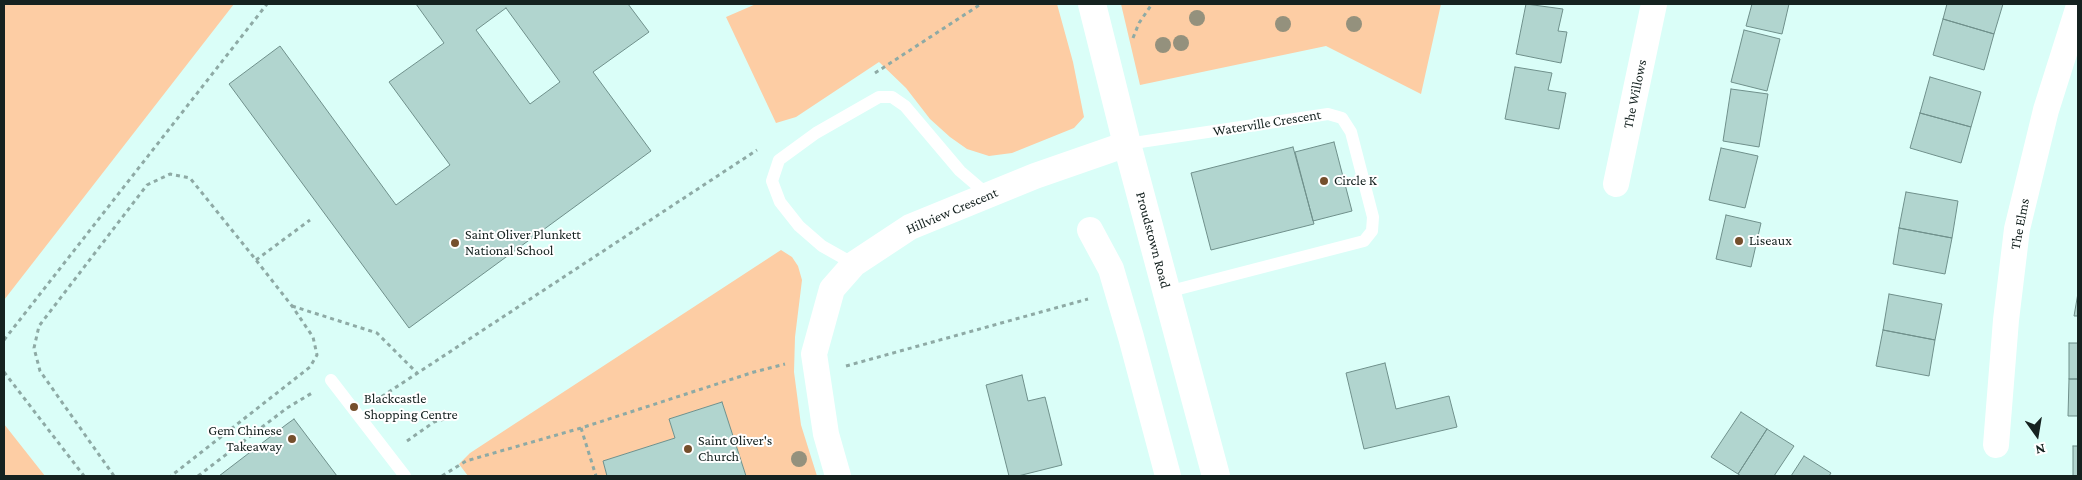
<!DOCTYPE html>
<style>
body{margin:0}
#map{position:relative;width:2082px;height:480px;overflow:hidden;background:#dafef8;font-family:"Crimson Pro",serif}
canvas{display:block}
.frame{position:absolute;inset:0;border:5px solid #152220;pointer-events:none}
.north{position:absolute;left:2012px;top:410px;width:50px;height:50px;-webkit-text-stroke:4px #fff;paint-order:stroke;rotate:167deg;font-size:14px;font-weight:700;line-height:20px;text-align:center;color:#152220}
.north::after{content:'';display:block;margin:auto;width:18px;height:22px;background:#152220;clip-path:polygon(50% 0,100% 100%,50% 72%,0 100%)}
</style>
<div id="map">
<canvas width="2082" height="480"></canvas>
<div class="frame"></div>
<div class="north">N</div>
</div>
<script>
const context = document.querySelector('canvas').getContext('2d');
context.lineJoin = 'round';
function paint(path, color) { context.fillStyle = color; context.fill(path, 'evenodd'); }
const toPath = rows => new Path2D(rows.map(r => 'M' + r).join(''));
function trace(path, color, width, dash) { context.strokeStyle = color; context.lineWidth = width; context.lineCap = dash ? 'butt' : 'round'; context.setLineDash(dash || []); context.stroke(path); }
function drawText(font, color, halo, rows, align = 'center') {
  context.font = font + ' "Crimson Pro",serif'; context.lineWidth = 4; context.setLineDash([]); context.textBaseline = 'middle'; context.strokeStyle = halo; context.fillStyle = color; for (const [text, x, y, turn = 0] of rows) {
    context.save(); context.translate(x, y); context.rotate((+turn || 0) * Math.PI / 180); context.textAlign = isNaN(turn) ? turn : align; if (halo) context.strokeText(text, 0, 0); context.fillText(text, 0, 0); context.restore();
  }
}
paint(toPath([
 [4,4,234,4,4,300],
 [756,4,1057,4,1073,62,1084,117,1074,128,1012,153,989,156,967,149,950,137,930,119,906,88,879,62,796,117,776,123,726,17],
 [1121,4,1441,4,1421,94,1326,46,1140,85],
 [781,250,792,257,798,266,802,280,795,337,794,372,801,425,817,476,746,476,722,402,669,419,675,438,603,461,607,476,468,476,459,464,470,453],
 [4,424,45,476,4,476]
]), '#fdcda4');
const building = toPath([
 [416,4,628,4,649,32,593,72,651,151,409,328,229,84,280,46,396,205,450,165,389,82,444,43,416,4],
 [506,8,560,82,530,104,476,30,506,8],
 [1526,4,1563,9,1558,31,1567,32,1561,63,1516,54,1526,4],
 [1752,4,1789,4,1782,34,1746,26,1752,4],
 [1947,4,2003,4,1994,34,1943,19,1947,4],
 [1943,19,1994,34,1984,70,1933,55,1943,19],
 [1744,30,1780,39,1767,91,1731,82,1744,30],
 [1515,67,1552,73,1548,90,1566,93,1559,129,1505,119,1515,67],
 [1930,77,1981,92,1971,127,1920,113,1930,77],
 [1731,89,1768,94,1759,147,1723,141,1731,89],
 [1920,113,1971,127,1961,163,1910,148,1920,113],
 [1334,142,1352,211,1313,221,1295,152,1334,142],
 [1293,147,1314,224,1211,250,1191,173,1293,147],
 [1721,148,1758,156,1745,208,1709,200,1721,148],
 [1906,192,1958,201,1952,238,1899,228,1906,192],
 [1726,215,1761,223,1751,267,1716,259,1726,215],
 [1899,228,1952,238,1945,274,1893,264,1899,228],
 [2078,293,2078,316,2074,316,2078,293],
 [1889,294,1942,304,1935,340,1883,330,1889,294],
 [1883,330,1935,340,1929,376,1876,366,1883,330],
 [2069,343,2078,343,2078,379,2069,379,2069,343],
 [1385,363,1396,409,1449,396,1457,427,1364,449,1346,373,1385,363],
 [1022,375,1028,401,1045,397,1062,465,1018,476,1009,476,986,385,1022,375],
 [2069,379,2078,379,2078,416,2068,416,2069,379],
 [722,402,746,476,607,476,603,461,675,438,669,419,722,402],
 [1741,412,1767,429,1738,474,1711,457,1741,412],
 [294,419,337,476,219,476,287,424,294,419],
 [1767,429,1794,446,1774,476,1741,476,1738,474,1767,429],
 [2073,446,2078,446,2078,476,2073,476,2073,446],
 [1804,456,1831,473,1829,476,1791,476,1804,456]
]);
paint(building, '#b1d5cf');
trace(building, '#6f908b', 1);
trace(toPath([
 [1133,38,1139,23,1152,4],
 [875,73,981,4],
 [256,260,310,220],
 [292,306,377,333,417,373],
 [4,340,267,4],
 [846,366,1088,299],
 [4,372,84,476],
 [375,401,757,150],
 [581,428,596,476],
 [407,441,434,422,455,416],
 [114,476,40,371,34,348,39,326,147,185,170,174,190,178,256,260,292,306,313,337,317,355,310,367,171,476],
 [198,476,287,408,312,393],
 [442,476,466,461,581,428,754,372,785,364]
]), '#8eaaa5', 3, [4, 4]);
trace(toPath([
 [1127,144,1328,114,1342,118,1351,132,1373,217,1372,231,1364,241,1167,292],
 [854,264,822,246,799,226,780,202,772,181,779,160,816,133,879,97,892,97,905,106,960,171,988,195],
 [331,380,405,476]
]), '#fff', 12);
trace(toPath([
 [1616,184,1654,4],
 [1090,230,1111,269,1131,337,1168,476],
 [1996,445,2006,320,2017,229,2046,110,2078,9],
 [838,476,826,434,814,354,832,289,854,264,910,227,1035,176,1127,144]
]), '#fff', 26);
trace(toPath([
 [1092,4,1127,144,1216,476]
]), '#fff', 28);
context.fillStyle = '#94917d';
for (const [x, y] of [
 [1197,18],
 [1283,24],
 [1354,24],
 [1181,43],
 [1163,45],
 [799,459]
]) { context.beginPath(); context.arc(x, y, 8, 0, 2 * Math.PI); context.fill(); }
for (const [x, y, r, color] of [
 [1324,181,5,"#754f2c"],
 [1739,241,5,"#754f2c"],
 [455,243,5,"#754f2c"],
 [354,407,5,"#754f2c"],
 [292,439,5,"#754f2c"],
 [688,449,5,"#754f2c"]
]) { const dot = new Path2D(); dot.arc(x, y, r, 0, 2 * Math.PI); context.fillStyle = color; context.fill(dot); trace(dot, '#fff', 2); }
drawText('14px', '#152220', '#fff', [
 ["The Willows",1635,94,-78],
 ["Waterville Crescent",1267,123,-9],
 ["Hillview Crescent",952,211,-23],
 ["The Elms",2020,224,-79],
 ["Proudstown Road",1153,240,75]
]);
drawText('14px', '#152220', '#fff', [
 ["Circle K",1334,181],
 ["Saint Oliver Plunkett",465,235],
 ["National School",465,251],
 ["Liseaux",1749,241],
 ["Blackcastle",364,399],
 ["Shopping Centre",364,415],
 ["Gem Chinese",282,431,"right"],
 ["Takeaway",282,447,"right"],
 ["Saint Oliver's",698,441],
 ["Church",698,457]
], 'left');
</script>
